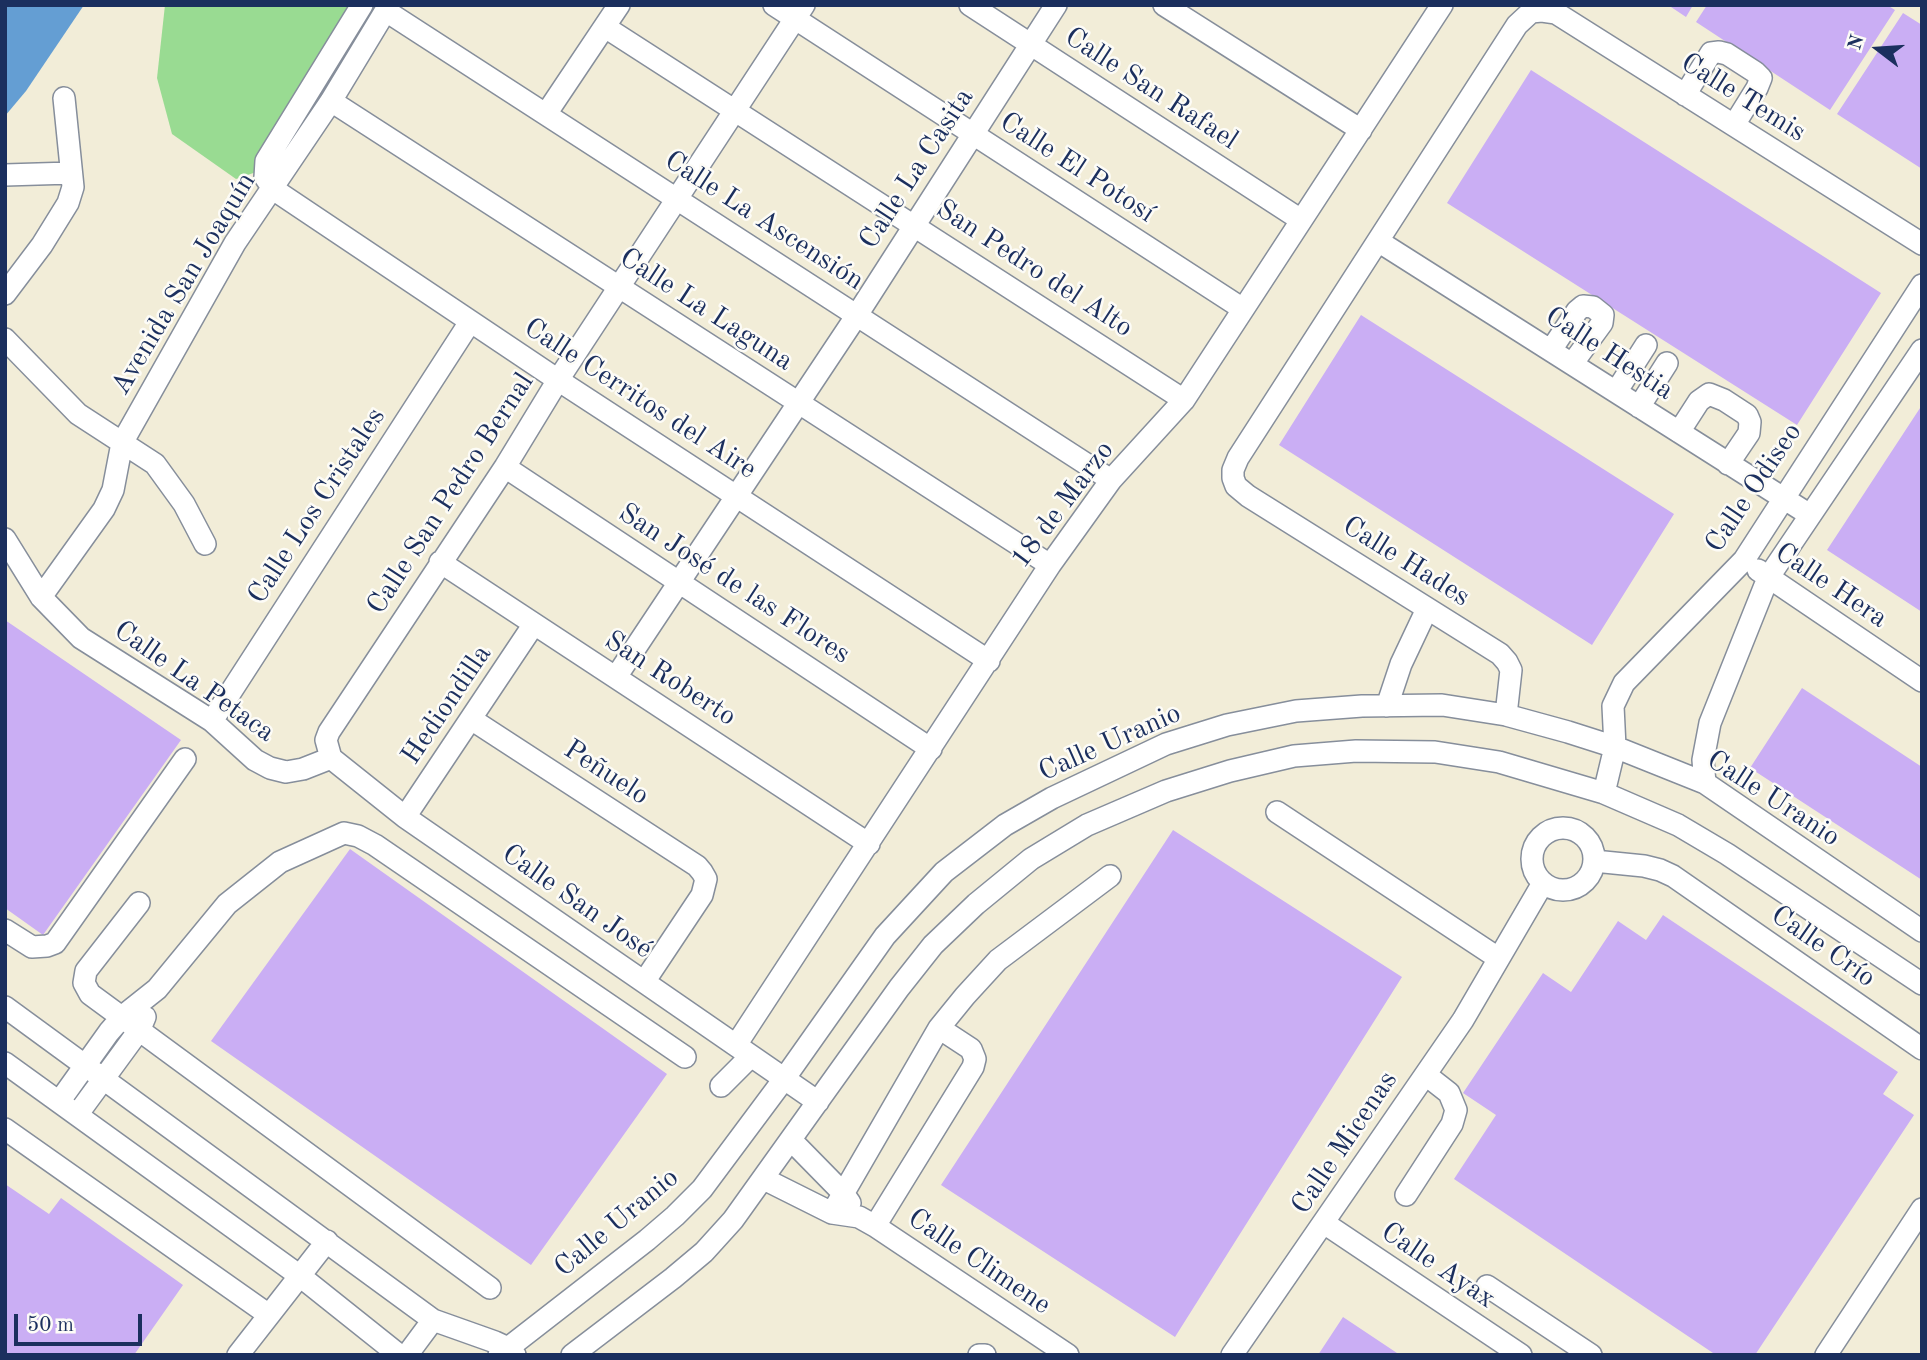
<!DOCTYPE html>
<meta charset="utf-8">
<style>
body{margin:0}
#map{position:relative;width:1927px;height:1360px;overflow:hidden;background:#f2edd8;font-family:"Old Standard TT",serif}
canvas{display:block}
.frame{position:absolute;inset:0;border:7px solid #1b2f5e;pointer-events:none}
.north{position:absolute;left:1843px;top:14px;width:70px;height:70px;-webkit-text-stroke:5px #fdfcf7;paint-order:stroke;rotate:287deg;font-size:19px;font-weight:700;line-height:28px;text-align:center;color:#1b2f5e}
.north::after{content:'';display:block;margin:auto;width:24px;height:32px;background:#1b2f5e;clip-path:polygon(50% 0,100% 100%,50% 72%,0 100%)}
.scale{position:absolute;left:14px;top:1314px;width:128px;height:32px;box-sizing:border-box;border:4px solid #1b2f5e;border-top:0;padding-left:9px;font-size:21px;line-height:24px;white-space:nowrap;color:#1b2f5e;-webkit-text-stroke:5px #fdfcf7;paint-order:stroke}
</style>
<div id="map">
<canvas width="1927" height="1360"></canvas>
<div class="frame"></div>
<div class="north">N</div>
<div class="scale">50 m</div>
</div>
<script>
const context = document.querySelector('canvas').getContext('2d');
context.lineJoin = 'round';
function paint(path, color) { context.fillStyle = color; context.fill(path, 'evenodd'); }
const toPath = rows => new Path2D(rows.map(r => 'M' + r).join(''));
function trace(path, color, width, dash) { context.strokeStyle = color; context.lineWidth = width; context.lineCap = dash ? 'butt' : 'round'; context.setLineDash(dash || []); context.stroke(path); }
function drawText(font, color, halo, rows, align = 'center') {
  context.font = font + ' "Old Standard TT",serif'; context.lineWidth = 5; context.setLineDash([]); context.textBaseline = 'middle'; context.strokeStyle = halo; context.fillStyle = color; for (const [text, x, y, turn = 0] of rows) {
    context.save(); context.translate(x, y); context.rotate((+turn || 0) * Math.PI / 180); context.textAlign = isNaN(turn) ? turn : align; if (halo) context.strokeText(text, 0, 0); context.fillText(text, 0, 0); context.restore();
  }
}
paint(toPath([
 [165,5,362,5,265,169,236,179,172,134,157,78]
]), '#99db92');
paint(toPath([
 [5,5,84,5,26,91,5,116]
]), '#649ed3');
paint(toPath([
 [1668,5,1693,5,1686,17],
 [1707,5,1887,5,1895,10,1830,110,1696,22],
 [1903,13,1922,25,1922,169,1837,114],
 [1531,70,1881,293,1797,425,1447,203],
 [1361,315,1674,514,1592,645,1279,445],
 [1922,405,1922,612,1827,550],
 [5,620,181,740,43,935,5,908],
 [1802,688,1922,767,1922,880,1750,768],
 [1173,830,1402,977,1175,1337,941,1185],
 [350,849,667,1074,531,1265,211,1041],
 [1663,915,1898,1072,1883,1094,1914,1115,1755,1355,1716,1355,1454,1179,1496,1115,1463,1093,1543,973,1571,992,1618,921,1646,940],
 [5,1184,49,1214,61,1198,183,1285,134,1355,5,1355],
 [1343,1317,1400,1355,1318,1355]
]), '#caaef4');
const minor = toPath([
 [362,5,266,161,265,177,273,189,558,380,989,661],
 [774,5,1243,309],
 [804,5,558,380,505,467,329,732,326,740,331,758,405,817,818,1102],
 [970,5,1301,220],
 [1164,5,1361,130],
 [386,11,1111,480],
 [605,27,1184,400],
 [1685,95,1711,53,1719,52,1727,54,1755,72,1761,78,1757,88,1734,125],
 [331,101,1050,565],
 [546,114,619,5],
 [5,175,71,173],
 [1378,241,1810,515],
 [5,294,42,245,68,203,73,187,64,98],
 [5,339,78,414,155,464,184,504,205,544],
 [1551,350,1577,311,1583,306,1593,307,1603,315,1602,323,1572,364],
 [1616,392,1646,345],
 [1639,407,1667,363],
 [1679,432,1699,401,1709,394,1724,400,1747,415,1750,422,1749,433,1728,464],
 [505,467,931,749],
 [5,539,41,597,81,638,212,721,255,760,270,768,286,772,303,769,331,758],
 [440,562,869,844],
 [1758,570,1922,681],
 [41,597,104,509,113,490,122,443,235,243,331,101,389,5],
 [616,677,857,315,1056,5],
 [1387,706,1401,664,1427,609],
 [1506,715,1511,670,1507,662,1500,654,1248,496,1236,486,1233,478,1233,470,1238,458,1517,25,1531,12,1542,11,1556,13,1922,244],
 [471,719,697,866,702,872,706,879,702,895,644,982],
 [212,721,470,322],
 [1705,783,1703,760,1710,723,1768,578,1922,350],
 [1604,793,1615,747,1613,706,1624,683,1744,560,1922,285],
 [1277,812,1498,958],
 [405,817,534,624],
 '1532 859a31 31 0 1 1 62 0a31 31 0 1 1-62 0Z',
 [1594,861,1644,866,1660,870,1673,876,1922,1049],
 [139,903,86,971,84,983,90,994,490,1288],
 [5,930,32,947,47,946,55,943,185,759],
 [5,1007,433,1320,495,1342,508,1348,515,1355],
 [736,1045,1050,565,1111,480,1184,400,1442,5],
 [5,1063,300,1276,399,1355],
 [721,1086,751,1056],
 [59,1102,109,1032,123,1016,157,989,227,904,280,862,344,833,358,836,375,845,685,1057],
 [77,1115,140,1029,145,1017],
 [5,1129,269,1315],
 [791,1140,843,1193,850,1203],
 [764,1179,832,1213,859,1217,875,1226,1068,1355],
 [1406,1195,1452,1124,1456,1110,1449,1093,1426,1075],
 [832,1213,939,1028,965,996,998,960,1110,876],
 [1324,1223,1521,1355],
 [875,1226,973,1067,975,1059,971,1049,939,1028],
 [1487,1286,1591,1355],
 [238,1355,327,1241],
 [407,1355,433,1320],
 [499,1355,647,1240,675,1216,702,1189,784,1079,885,936,944,872,1005,825,1052,798,1166,744,1227,725,1296,711,1362,706,1442,705,1506,715,1568,732,1615,747,1705,783,1922,931],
 [572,1355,673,1278,704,1252,733,1220,899,988,933,945,976,904,1031,859,1087,825,1166,791,1230,771,1294,756,1356,751,1435,752,1499,762,1604,793,1678,825,1727,854,1922,984],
 [979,1355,985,1355],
 [1232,1355,1463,1020,1543,883],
 [1826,1355,1922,1209]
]);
trace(minor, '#868e9b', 24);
trace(minor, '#fff', 21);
drawText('28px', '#1b2f5e', '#fdfcf7', [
 ["Calle San Rafael",1151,89,33],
 ["Calle Temis",1743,98,32],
 ["Calle El Potosí",1077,168,33],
 ["Calle La Casita",917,169,-57],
 ["Calle La Ascensión",764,221,33],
 ["San Pedro del Alto",1034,269,33],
 ["Avenida San Joaquín",184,284,-59],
 ["Calle La Laguna",706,310,33],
 ["Calle Hestia",1609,354,33],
 ["Calle Cerritos del Aire",640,399,33],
 ["Calle Odiseo",1754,488,-56],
 ["Calle San Pedro Bernal",451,494,-57],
 ["18 de Marzo",1063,505,-53],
 ["Calle Los Cristales",317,506,-57],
 ["Calle Hades",1406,562,32],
 ["San José de las Flores",734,584,33],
 ["Calle Hera",1831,586,34],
 ["San Roberto",670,679,33],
 ["Calle La Petaca",194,682,35],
 ["Hediondilla",447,705,-56],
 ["Calle Uranio",1110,743,-24],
 ["Peñuelo",606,773,33],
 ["Calle Uranio",1773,799,33],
 ["Calle San José",577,902,35],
 ["Calle Crío",1823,947,35],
 ["Calle Micenas",1345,1143,-56],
 ["Calle Uranio",617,1223,-40],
 ["Calle Climene",979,1262,34],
 ["Calle Ayax",1438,1266,34]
]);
</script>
